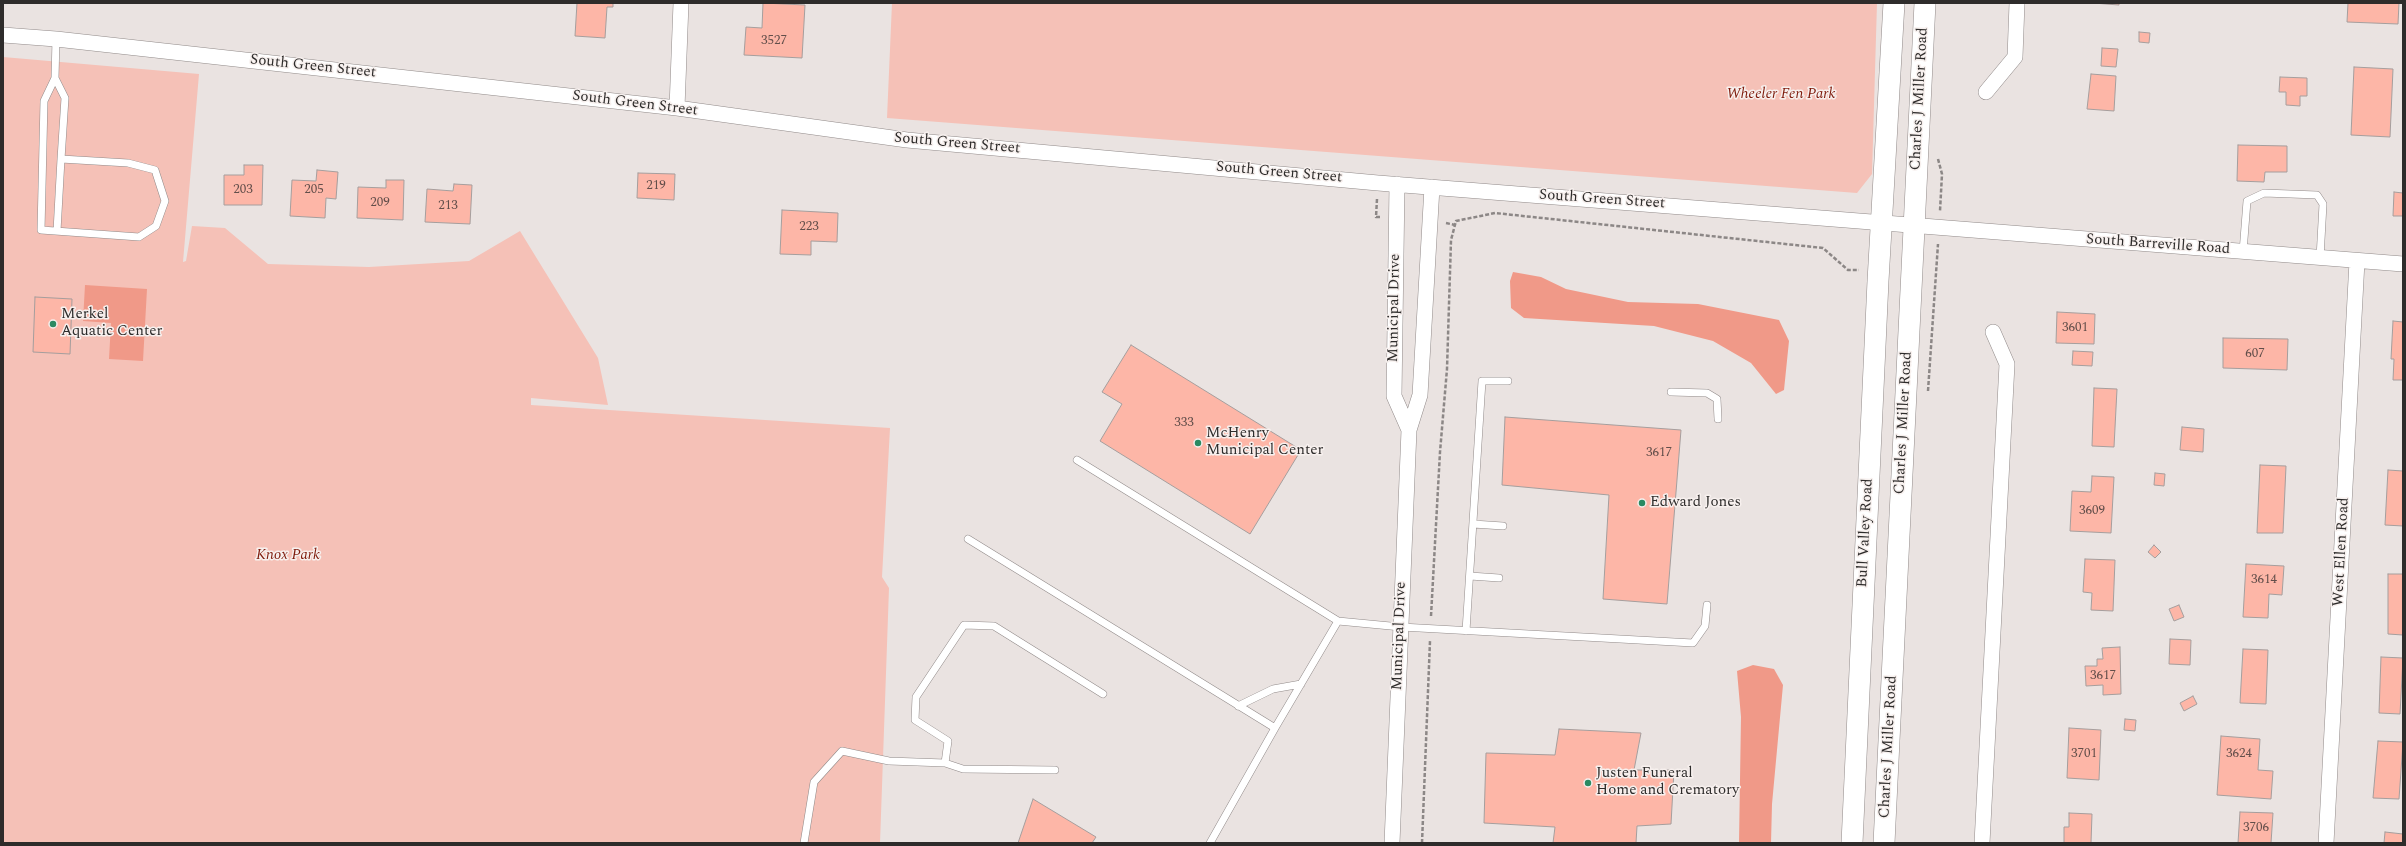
<!DOCTYPE html>
<style>
body{margin:0}
#map{position:relative;width:2406px;height:846px;overflow:hidden;background:#eae3e1;font-family:Spectral,serif}
canvas{display:block}
.frame{position:absolute;inset:0;border:4px solid #2e2c2b;pointer-events:none}
</style>
<div id="map">
<canvas width="2406" height="846"></canvas>
<div class="frame"></div>
</div>
<script>
const context = document.querySelector('canvas').getContext('2d');
context.lineJoin = 'round';
function paint(path, color) { context.fillStyle = color; context.fill(path, 'evenodd'); }
const toPath = rows => new Path2D(rows.map(r => 'M' + r).join(''));
function trace(path, color, width, dash) { context.strokeStyle = color; context.lineWidth = width; context.lineCap = dash ? 'butt' : 'round'; context.setLineDash(dash || []); context.stroke(path); }
function drawText(font, color, halo, rows, align = 'center') {
  context.font = font + ' Spectral,serif'; context.lineWidth = 3; context.setLineDash([]); context.textBaseline = 'middle'; context.strokeStyle = halo; context.fillStyle = color; for (const [text, x, y, turn = 0] of rows) {
    context.save(); context.translate(x, y); context.rotate((+turn || 0) * Math.PI / 180); context.textAlign = isNaN(turn) ? turn : align; if (halo) context.strokeText(text, 0, 0); context.fillText(text, 0, 0); context.restore();
  }
}
paint(toPath([
 [892,3,1877,3,1872,174,1857,193,887,118],
 [3,57,199,74,183,262,186,261,192,226,225,228,268,264,369,267,469,261,520,231,598,358,608,405,531,398,531,405,890,428,882,577,889,588,880,843,3,843]
]), '#f5c1b7');
paint(toPath([
 [1513,272,1541,277,1566,289,1628,302,1698,304,1779,320,1789,341,1784,390,1776,394,1751,363,1713,341,1654,326,1524,318,1511,308,1510,281],
 [85,285,147,289,143,361,109,359,111,323,83,321],
 [1753,665,1774,669,1783,685,1772,804,1771,843,1739,843,1741,717,1737,671]
]), '#f09988');
const building = toPath([
 [577,3,613,3,613,7,607,7,605,38,575,36,577,3],
 [763,3,805,5,802,58,744,55,746,27,762,28,763,3],
 [2093,3,2119,3,2119,5,2093,3],
 [2348,3,2399,3,2398,24,2347,22,2348,3],
 [2139,32,2150,33,2149,43,2139,42,2139,32],
 [2102,48,2118,49,2116,67,2101,66,2102,48],
 [2354,67,2393,69,2390,137,2351,135,2354,67],
 [2091,74,2116,76,2114,111,2087,109,2091,74],
 [2280,77,2307,78,2307,96,2300,96,2300,106,2286,105,2286,92,2279,92,2280,77],
 [2238,145,2287,146,2287,172,2265,172,2264,182,2237,181,2238,145],
 [244,165,263,165,262,205,224,205,224,175,244,175,244,165],
 [317,170,338,172,336,199,326,198,325,218,290,216,292,180,316,181,317,170],
 [638,173,675,174,674,200,637,198,638,173],
 [386,180,404,180,403,220,357,218,358,187,386,188,386,180],
 [454,184,472,185,470,224,425,222,427,189,453,191,454,184],
 [2394,192,2403,193,2403,216,2393,216,2394,192],
 [782,210,838,213,837,242,811,241,811,255,780,254,782,210],
 [35,297,72,299,70,354,33,352,35,297],
 [2057,312,2095,314,2094,344,2056,343,2057,312],
 [2393,321,2403,322,2403,380,2393,380,2394,359,2391,359,2393,321],
 [2223,338,2288,339,2287,370,2223,368,2223,338],
 [1131,345,1301,450,1250,534,1100,441,1122,404,1102,392,1131,345],
 [2073,351,2093,352,2092,366,2072,365,2073,351],
 [2094,388,2117,389,2114,447,2092,446,2094,388],
 [1505,417,1681,430,1667,604,1603,599,1609,495,1502,485,1505,417],
 [2182,427,2204,429,2203,452,2180,450,2182,427],
 [2260,465,2286,466,2283,533,2257,533,2260,465],
 [2388,470,2403,471,2403,526,2385,525,2388,470],
 [2155,473,2165,474,2164,486,2154,485,2155,473],
 [2092,476,2114,477,2111,533,2070,531,2072,491,2091,492,2092,476],
 [2154,545,2161,552,2155,558,2148,552,2154,545],
 [2085,559,2115,560,2113,611,2091,610,2092,593,2083,592,2085,559],
 [2246,564,2284,566,2282,595,2269,594,2268,618,2243,617,2246,564],
 [2388,574,2403,574,2403,635,2388,634,2388,574],
 [2179,605,2184,617,2174,621,2169,609,2179,605],
 [2170,639,2191,640,2190,665,2169,664,2170,639],
 [2120,647,2121,694,2103,695,2103,685,2086,686,2085,666,2097,666,2097,659,2103,659,2102,648,2120,647],
 [2243,649,2268,650,2266,704,2240,703,2243,649],
 [2381,657,2403,658,2400,714,2379,713,2381,657],
 [2193,696,2197,704,2184,711,2180,703,2193,696],
 [2125,719,2136,720,2135,731,2124,730,2125,719],
 [2069,728,2101,730,2099,780,2067,778,2069,728],
 [1559,729,1641,733,1634,770,1674,770,1671,824,1637,826,1636,843,1553,843,1555,827,1484,823,1486,753,1555,755,1559,729],
 [2221,736,2260,739,2258,770,2273,771,2271,799,2217,795,2221,736],
 [2378,741,2403,742,2399,799,2373,798,2378,741],
 [1033,799,1096,837,1092,843,1018,843,1033,799],
 [2240,812,2273,813,2271,843,2238,843,2240,812],
 [2069,813,2092,814,2091,843,2064,843,2064,827,2069,827,2069,813],
 [2385,832,2403,834,2403,843,2384,843,2385,832]
]);
paint(building, '#fdb6a7');
trace(building, '#a59e9d', 1);
const lane = toPath([
 [55,78,65,98,61,159,128,163,155,170,165,201,156,226,139,237,41,230,44,101,55,78,56,39],
 [57,231,61,159],
 [2243,252,2247,201,2264,193,2317,195,2323,204,2320,258],
 [1671,392,1707,393,1717,399,1718,419],
 [1077,460,1338,621],
 [1473,524,1503,526],
 [968,539,1275,728,1338,621,1401,627,1693,643,1705,626,1707,605],
 [1470,576,1499,578],
 [1466,631,1482,381,1508,381],
 [1238,706,1273,689,1301,684],
 [1055,770,963,769,945,763,948,741,915,720,916,697,964,625,994,626,1103,694],
 [804,843,814,782,842,751,889,761,945,763],
 [1210,843,1275,728]
]);
const street = toPath([
 [3,35,56,39,677,108,907,140,1378,183,2403,264],
 [1986,92,2015,57,2017,3],
 [677,108,681,3],
 [1397,184,1394,396,1409,430],
 [1392,843,1409,430,1420,395,1432,187],
 [1982,843,2007,364,1993,332],
 [2326,843,2357,261]
]);
const secondary = toPath([
 [1852,843,1878,281,1894,3],
 [1884,843,1925,3]
]);
trace(lane, '#918a89', 8);
trace(street, '#918a89', 16);
trace(secondary, '#918a89', 22);
trace(toPath([
 [1938,159,1942,174,1940,211],
 [1377,199,1376,217,1381,217],
 [1446,223,1455,225],
 [1928,391,1938,244],
 [1431,616,1440,452,1447,369,1451,240,1456,221,1495,213,1823,248,1848,270,1859,270],
 [1422,843,1430,641]
]), '#8c8786', 2.5, [4, 2]);
trace(lane, '#fff', 7);
trace(street, '#fff', 15);
trace(secondary, '#fff', 21);
for (const [x, y, r, color] of [
 [53,324,4,"#2b8a62"],
 [1198,443,4,"#2b8a62"],
 [1642,503,4,"#2b8a62"],
 [1588,783,4,"#2b8a62"]
]) { const dot = new Path2D(); dot.arc(x, y, r, 0, 2 * Math.PI); context.fillStyle = color; context.fill(dot); trace(dot, '#f7f0ee', 1.5); }
drawText('13px', '#624e4a', null, [
 ["3527",774,41],
 ["219",656,186],
 ["203",243,190],
 ["205",314,190],
 ["209",380,203],
 ["213",448,206],
 ["223",809,227],
 ["3601",2075,328],
 ["607",2255,354],
 ["333",1184,423],
 ["3617",1659,453],
 ["3609",2092,511],
 ["3614",2264,580],
 ["3617",2103,676],
 ["3701",2084,754],
 ["3624",2239,754],
 ["3706",2256,828]
]);
drawText('15px', '#2e2c2b', '#f7f0ee', [
 ["South Green Street",313,67,6],
 ["Charles J Miller Road",1920,99,-87],
 ["South Green Street",635,104,7],
 ["South Green Street",957,144,5],
 ["South Green Street",1279,173,5],
 ["South Green Street",1602,200,4],
 ["South Barreville Road",2158,245,4],
 ["Municipal Drive",1395,308,-89],
 ["Charles J Miller Road",1904,423,-87],
 ["Bull Valley Road",1866,533,-87],
 ["West Ellen Road",2342,552,-87],
 ["Municipal Drive",1400,636,-88],
 ["Charles J Miller Road",1889,747,-87]
]);
drawText('italic 15px', '#7f1b0c', '#f7f0ee', [
 ["Wheeler Fen Park",1781,95],
 ["Knox Park",288,556]
]);
drawText('15px', '#2e2c2b', '#f7f0ee', [
 ["Merkel",61,315],
 ["Aquatic Center",61,332],
 ["McHenry",1206,434],
 ["Municipal Center",1206,451],
 ["Edward Jones",1650,503],
 ["Justen Funeral",1596,774],
 ["Home and Crematory",1596,791]
], 'left');
</script>
